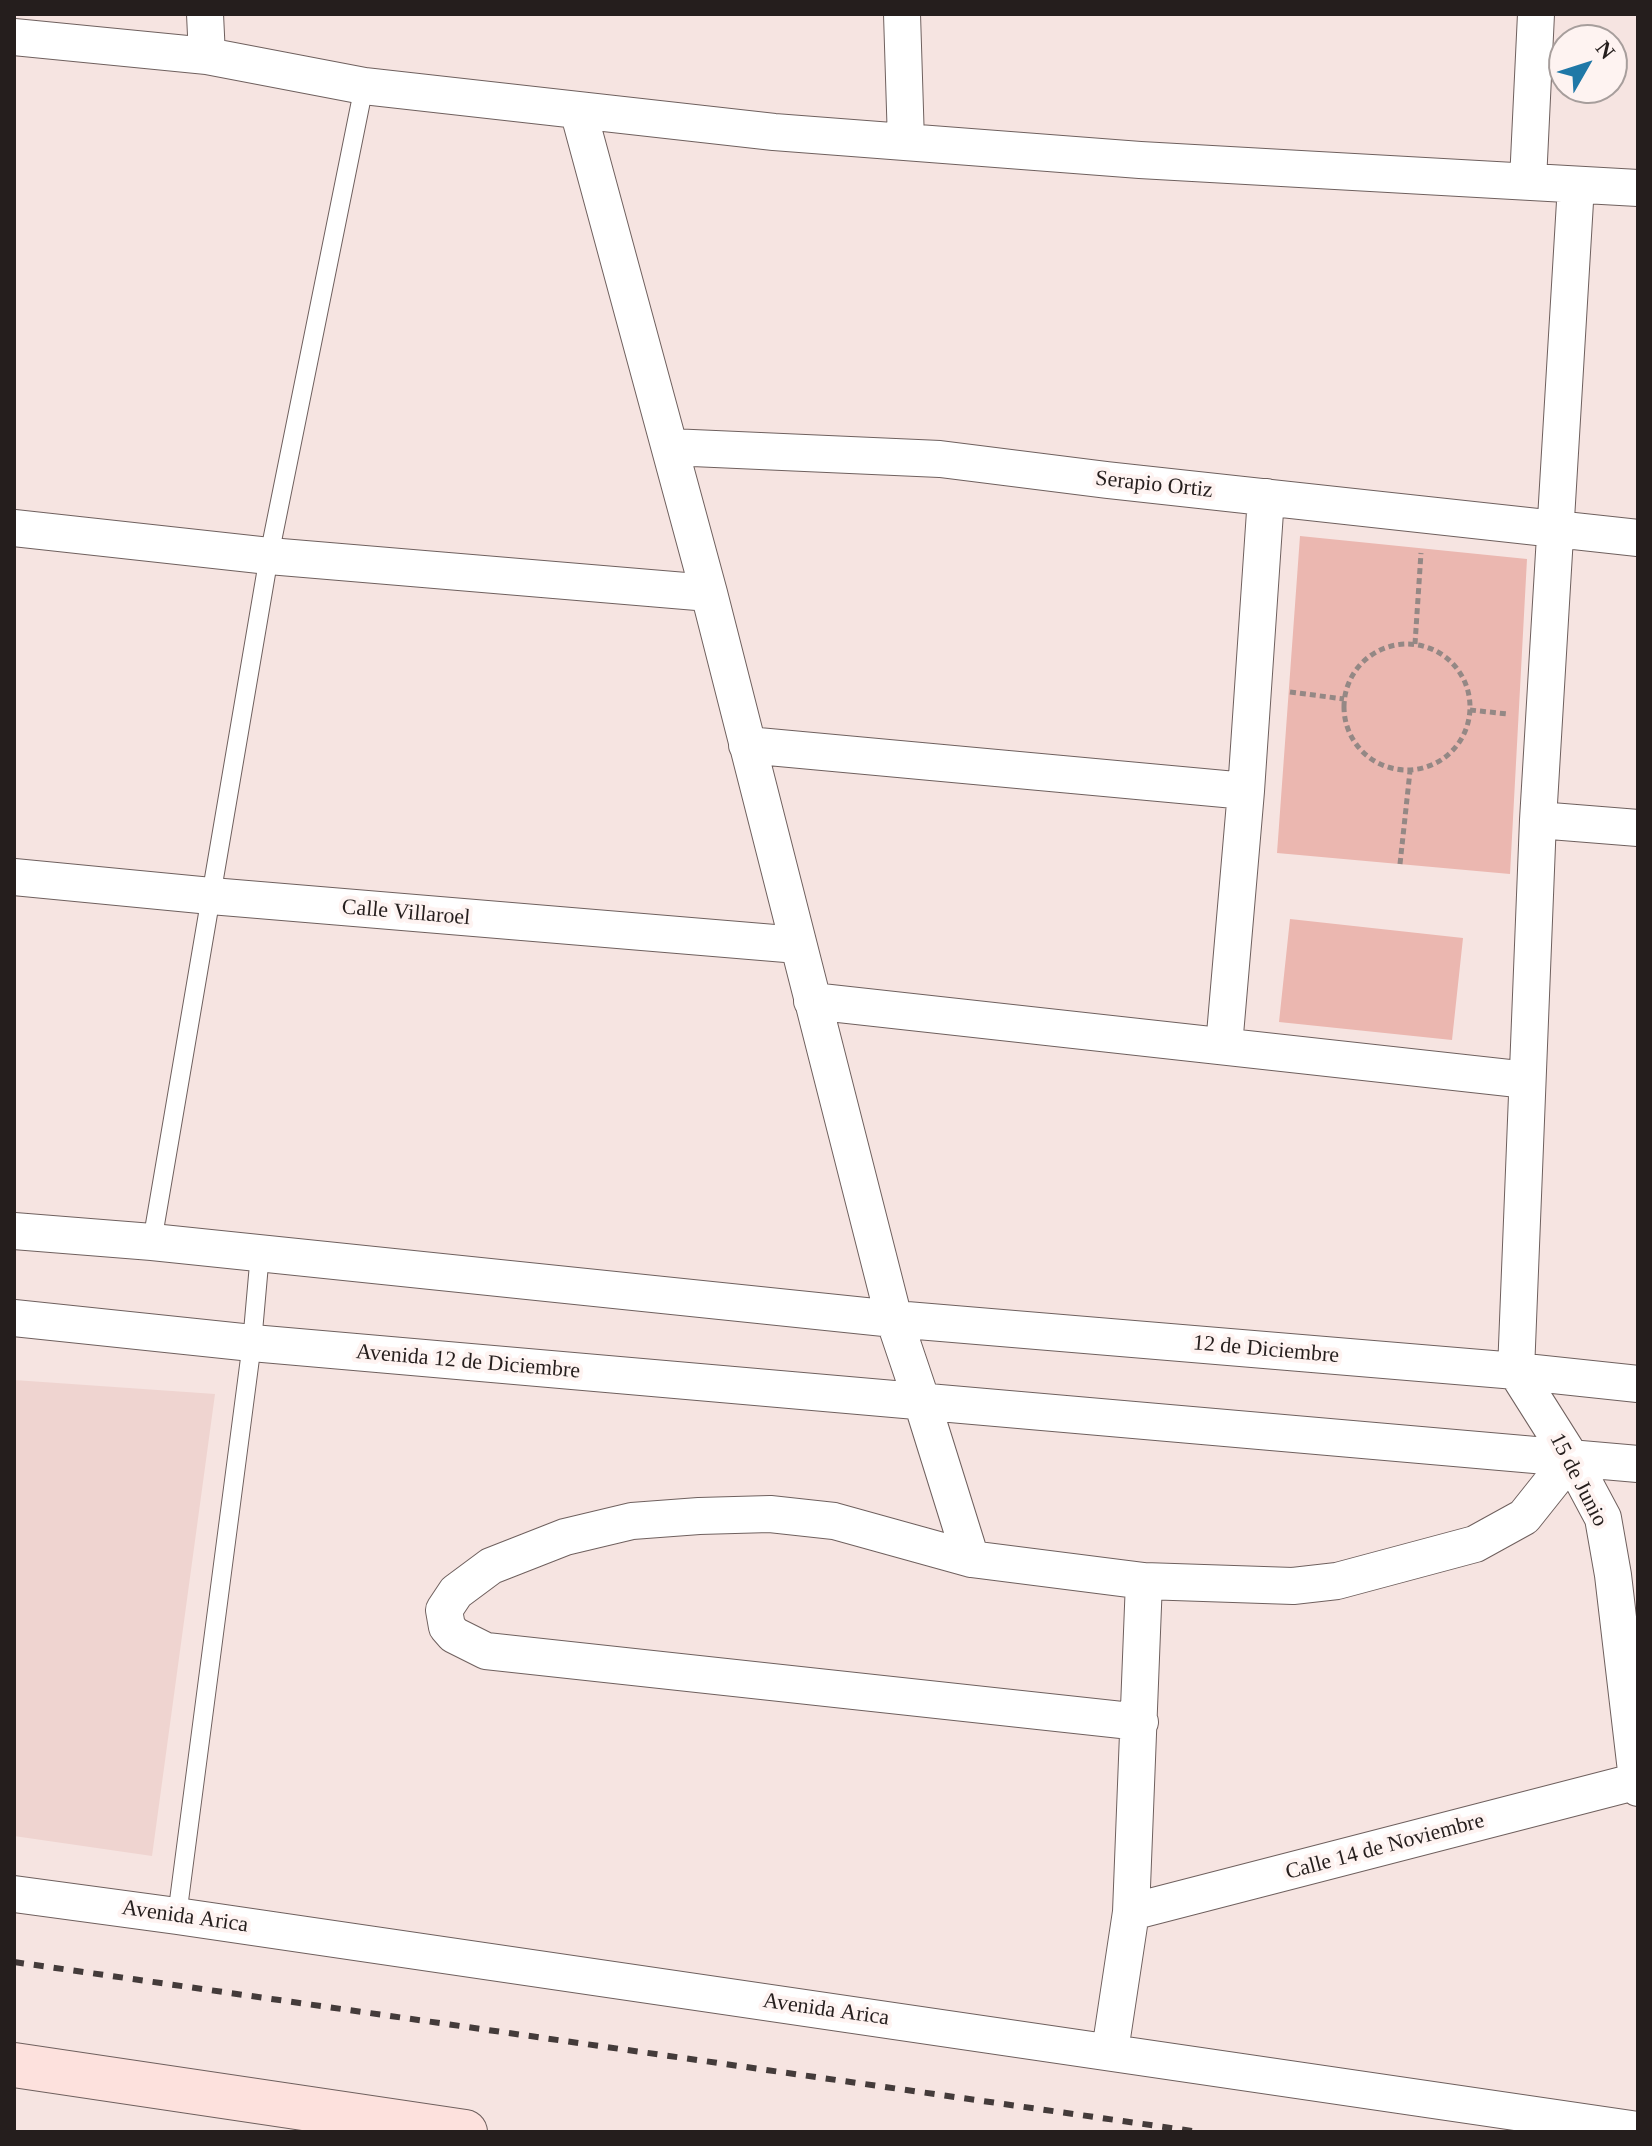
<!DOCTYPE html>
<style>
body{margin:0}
#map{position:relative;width:1652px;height:2146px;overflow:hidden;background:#f6e4e1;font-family:"Times New Roman",serif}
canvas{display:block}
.frame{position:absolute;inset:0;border:16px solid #251e1d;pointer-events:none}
.north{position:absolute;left:1548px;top:24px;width:80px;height:80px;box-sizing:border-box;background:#fef3f1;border:2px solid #a79e9c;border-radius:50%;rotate:51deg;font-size:22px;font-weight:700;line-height:32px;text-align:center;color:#251e1d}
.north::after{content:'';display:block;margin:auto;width:28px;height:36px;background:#2078a7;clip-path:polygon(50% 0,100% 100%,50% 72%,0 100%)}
</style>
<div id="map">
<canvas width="1652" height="2146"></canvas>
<div class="frame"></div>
<div class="north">N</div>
</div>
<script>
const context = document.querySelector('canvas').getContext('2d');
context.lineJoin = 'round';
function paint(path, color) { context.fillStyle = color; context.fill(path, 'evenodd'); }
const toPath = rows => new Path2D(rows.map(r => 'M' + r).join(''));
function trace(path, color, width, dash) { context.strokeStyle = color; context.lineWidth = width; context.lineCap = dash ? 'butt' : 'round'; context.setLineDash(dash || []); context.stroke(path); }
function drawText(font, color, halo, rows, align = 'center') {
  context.font = font + ' "Times New Roman",serif'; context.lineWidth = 8; context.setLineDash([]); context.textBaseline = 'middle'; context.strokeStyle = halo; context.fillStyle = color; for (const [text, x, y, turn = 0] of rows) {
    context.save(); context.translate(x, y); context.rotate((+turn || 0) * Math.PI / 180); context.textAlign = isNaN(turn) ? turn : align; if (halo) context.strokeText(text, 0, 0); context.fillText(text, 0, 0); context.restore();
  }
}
paint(toPath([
 [14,1380,215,1394,152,1856,14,1836]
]), '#efd4d0');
paint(toPath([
 [1300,536,1527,559,1510,874,1277,853],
 [1290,919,1463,938,1452,1040,1279,1022]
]), '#ebb7b0');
const lane = toPath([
 [152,1242,269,556,364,86],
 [177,1916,252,1343,260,1253]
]);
const street = toPath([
 [205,14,207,56],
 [902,14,906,142],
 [14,37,207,56,364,86,774,132,1140,160,1638,188],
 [578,110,709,593,894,1319,922,1402,971,1559],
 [1528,181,1536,14],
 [1576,185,1538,820,1516,1371,1571,1458,1603,1518,1613,1575,1638,1788],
 [670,447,940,459,1107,480,1638,538],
 [14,528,269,556,709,593],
 [747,745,1246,791],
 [1538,820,1638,828],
 [14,877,211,896,798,945],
 [812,1001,1527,1080],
 [1224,1046,1246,791,1266,497],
 [14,1231,152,1242,894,1319,1516,1371,1638,1384],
 [14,1318,252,1343,1638,1464],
 [1140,1722,486,1651,454,1635,447,1627,444,1610,456,1592,491,1566,565,1537,632,1521,699,1516,770,1514,834,1521,971,1559,1144,1581,1293,1586,1337,1581,1475,1544,1524,1517,1571,1458],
 [14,1894,177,1916,1638,2130],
 [1131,1912,1638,1781],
 [1110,2051,1131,1912,1144,1581]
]);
const secondary = toPath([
 [14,2065,465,2132]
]);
trace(lane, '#6f605e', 20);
trace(street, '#6f605e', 38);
trace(secondary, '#6f605e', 46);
trace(toPath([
 '1344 707a63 63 0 1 1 126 0a63 63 0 1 1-126 0Z',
 [1415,644,1421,553],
 [1290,692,1344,699],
 [1470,710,1508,714],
 [1400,864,1410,771]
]), '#948885', 5, [6, 4]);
trace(lane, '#fff', 18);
trace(street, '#fff', 36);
trace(secondary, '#fde1dd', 44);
trace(toPath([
 [14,1962,1199,2132]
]), '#443b3a', 6, [10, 10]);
drawText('22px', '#251e1d', '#fef3f1', [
 ["Serapio Ortiz",1154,485,6],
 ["Calle Villaroel",406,913,5],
 ["12 de Diciembre",1266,1350,5],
 ["Avenida 12 de Diciembre",468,1362,5],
 ["15 de Junio",1578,1480,63],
 ["Calle 14 de Noviembre",1385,1847,-15],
 ["Avenida Arica",185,1917,8],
 ["Avenida Arica",826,2010,8]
]);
</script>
